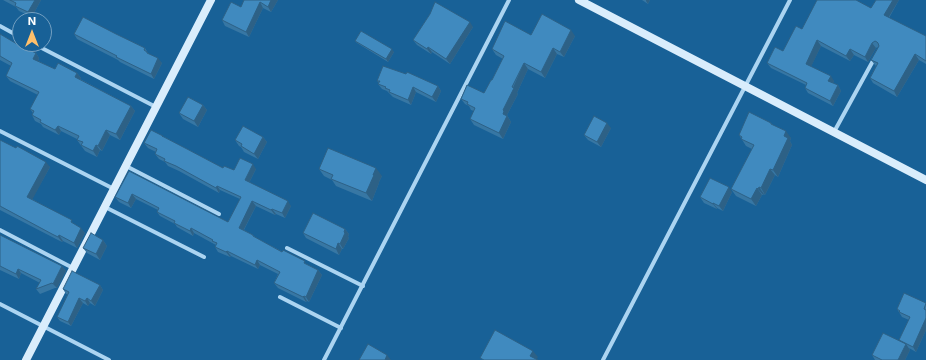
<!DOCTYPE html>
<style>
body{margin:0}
#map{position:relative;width:926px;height:360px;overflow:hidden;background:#186197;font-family:Inter,sans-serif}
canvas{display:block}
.north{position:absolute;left:12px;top:12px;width:40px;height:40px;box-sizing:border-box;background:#186197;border:1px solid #74a0c1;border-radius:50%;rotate:0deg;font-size:11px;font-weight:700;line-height:16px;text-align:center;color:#fff}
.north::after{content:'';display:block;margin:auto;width:14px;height:18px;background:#ffc06b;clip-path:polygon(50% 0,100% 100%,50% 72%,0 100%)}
</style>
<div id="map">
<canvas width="926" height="360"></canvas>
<div class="north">N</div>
</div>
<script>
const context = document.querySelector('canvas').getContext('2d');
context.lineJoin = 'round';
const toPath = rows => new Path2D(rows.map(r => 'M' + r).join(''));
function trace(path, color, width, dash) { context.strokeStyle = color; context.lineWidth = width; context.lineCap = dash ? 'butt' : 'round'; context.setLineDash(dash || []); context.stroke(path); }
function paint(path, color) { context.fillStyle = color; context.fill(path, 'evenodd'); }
trace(toPath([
 [0,26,20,37],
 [34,44,156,107],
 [0,131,114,189],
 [834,132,874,59],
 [126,166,219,214],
 [105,207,204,257],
 [0,230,73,268],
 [287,248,363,286],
 [280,297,341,328],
 [0,304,109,360],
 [324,360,509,0],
 [603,360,790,0]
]), '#abd4f1', 4);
trace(toPath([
 [579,0,926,180],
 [26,360,211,0]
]), '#d9edfc', 8);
paint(toPath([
 [3,0,41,0,32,17,19,11,16,7],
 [244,0,278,0,271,12,263,8,249,37,225,26,222,20,241,7],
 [642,0,650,0,648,4],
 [876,0,899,0,889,18,926,36,926,64,919,60,897,97,873,83,870,78,876,66,875,65,871,60,878,47,876,48,868,62,854,55,850,61,821,46,811,66,834,81,833,83,838,85,841,91,833,106,808,93,805,88,806,85,771,68,767,63,783,51,802,29,871,8],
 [430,14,473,27,450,64,432,52,431,54,417,45,413,40],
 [0,34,22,47,36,53,39,58,38,61,55,69,77,73,81,78,80,79,131,106,135,111,120,140,110,135,102,151,100,150,97,157,85,151,77,140,77,139,61,131,59,135,43,127,41,124,35,121,32,115,33,113,30,109,38,95,10,81,6,76,11,66,0,60],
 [74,34,116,34,145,48,148,53,162,63,154,79,120,62,118,60,77,39],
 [531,35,575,36,564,57,557,54,545,78,528,69,517,93,518,94,507,115,511,122,503,139,474,125,470,119,474,111,471,110,469,106,465,104,461,99,484,93,492,80,503,59,496,55,492,49],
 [355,41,394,52,388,62,357,43],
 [377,81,438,86,441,91,436,102,416,92,411,105,393,97,387,91,382,89,378,84,379,83],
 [203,105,207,110,198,127,183,119,179,113],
 [771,123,773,125,791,138,790,141,792,145,778,177,775,175,765,195,764,194,763,195,762,195,756,206,736,196,731,189,752,149,746,146,739,135],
 [611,128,601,147,588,140,584,135],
 [164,137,223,168,234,170,256,169,249,183,291,206,285,218,276,214,275,215,256,206,244,230,253,235,256,238,318,270,322,275,309,302,307,301,306,302,278,288,274,283,278,274,260,265,258,269,231,256,230,257,218,252,215,247,216,245,214,244,194,233,193,236,177,227,175,224,160,216,157,212,158,210,136,199,131,208,119,202,115,197,129,171,228,222,240,199,220,190,219,193,179,171,168,166,165,162,159,159,155,154,156,152,148,148,144,143],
 [263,137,267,142,258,159,244,152,241,147,239,146,235,140],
 [0,140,50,167,32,199,76,225,85,233,77,248,63,241,62,242,56,239,0,210],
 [319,169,382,176,379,182,379,183,372,201,336,186,332,180,324,176],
 [732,192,723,211,717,208,717,209,704,203,700,197],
 [345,229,349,234,348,237,349,238,343,249,342,249,339,255,306,238,303,233],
 [0,235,62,266,66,271,57,288,55,288,40,294,36,289,40,283,21,273,19,279,0,270],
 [103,240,107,246,100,260,87,253,83,248],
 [100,285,103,290,95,306,90,303,88,306,83,303,71,326,60,321,57,317,68,294,66,294,63,289],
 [926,303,926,330,916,352,909,348,910,350,905,360,875,360,872,355,900,341,899,340,909,320,902,317,897,309]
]), '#3777a4');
paint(toPath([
 [35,0,41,0,32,17,28,12],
 [271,0,278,0,271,12,268,7],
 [646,0,650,0,648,4,646,1],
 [893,0,899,0,887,20,884,15],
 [260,2,263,8,249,37,246,32],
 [470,22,473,27,450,64,446,59],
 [571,30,575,36,564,57,560,52],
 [817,40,821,46,810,69,806,64],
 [872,43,876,48,868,62,865,57],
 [428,47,432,52,431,54,427,49],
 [553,48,557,54,545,78,541,72],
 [392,49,394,52,388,62,386,59],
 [850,49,854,55,850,61,846,56],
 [36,53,39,58,37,64,33,59],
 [915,54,919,60,897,97,894,91],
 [158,58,162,63,154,79,151,74],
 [524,63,528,69,517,93,518,94,507,115,511,122,503,139,499,133,503,114,503,110],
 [77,73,81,78,79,82,75,77],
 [831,76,834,81,832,86,828,81],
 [838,85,841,91,833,106,830,101],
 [438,86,441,91,436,102,432,97],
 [413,87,416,92,411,105,408,100],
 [203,105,207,110,198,127,194,121],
 [131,106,135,111,120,140,116,134],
 [607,123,611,128,601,147,597,142],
 [58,126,61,131,59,135,55,130],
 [106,130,110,135,102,151,98,146],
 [786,131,791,138,790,141,792,145,778,177,773,170,784,136],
 [263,137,267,142,258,159,254,154],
 [96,145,100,150,97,157,93,151],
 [46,162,50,167,31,202,27,197],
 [253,164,256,169,248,185,245,180],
 [376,168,382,176,379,182,379,183,372,201,366,193],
 [770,169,775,175,765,195,761,188],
 [217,186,220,190,219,193,216,188],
 [729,187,732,192,723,211,719,206],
 [759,187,764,194,763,195,758,189],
 [757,188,762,195,756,206,751,199],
 [132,194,136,199,131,208,128,203],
 [252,201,256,206,242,233,239,228],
 [288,201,291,206,285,218,282,213],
 [713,203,717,208,717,209,713,204],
 [272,209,276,214,275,215,271,210],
 [81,228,85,233,77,248,74,243],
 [191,228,194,233,193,236,190,231],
 [345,229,349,234,348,237,349,238,343,249,340,244],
 [59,235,63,241,62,242,58,237],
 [103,240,107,246,100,260,96,254],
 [338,243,342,249,339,255,336,249],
 [227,251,231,256,230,257,226,252],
 [257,260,260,265,258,269,255,265],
 [62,266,66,271,57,288,53,284],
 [18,269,21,273,19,279,16,274],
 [318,270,322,275,309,302,306,297],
 [100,285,103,290,95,306,91,301],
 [304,296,307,301,306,302,303,297],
 [79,298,83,303,71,326,68,322],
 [87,298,90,303,88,306,85,301],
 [926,318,926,330,916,352,913,347],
 [906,344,910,350,905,360,898,360],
 [533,351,538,357,536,360,530,356],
 [387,355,391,360,385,360]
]), '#2d6186');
const building = toPath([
 [10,0,35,0,28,12,15,6,16,3,10,0],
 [244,0,271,0,268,7,260,2,246,32,222,20,231,2,241,7,244,0],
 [817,0,856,0,871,8,876,0,893,0,884,15,926,36,926,61,915,54,894,91,870,78,878,63,871,60,879,46,878,43,877,42,875,41,872,43,865,57,850,49,846,56,817,40,806,64,831,76,828,81,838,85,830,101,805,88,807,83,767,63,775,47,783,51,796,26,802,29,817,0],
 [435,2,470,22,446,59,428,47,427,49,413,40,430,14,435,2],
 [542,14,571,30,560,52,553,48,541,72,524,63,512,87,514,88,503,110,504,111,503,114,507,116,499,133,470,119,475,108,467,104,468,102,461,99,467,85,484,93,491,80,492,80,504,56,492,49,505,21,531,35,542,14],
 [83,17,116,34,145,48,144,50,147,52,147,53,158,58,151,74,116,57,117,56,74,34,83,17],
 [361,31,392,49,386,59,355,41,361,31],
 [0,34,22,47,36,53,33,59,55,69,58,63,77,73,75,77,131,106,116,134,106,130,98,146,96,145,93,151,81,145,83,142,77,140,79,136,58,126,55,130,40,122,41,120,32,115,34,111,30,109,39,92,6,76,12,63,0,56,0,34],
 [383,66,406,74,407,72,438,86,432,97,413,87,408,100,389,92,390,90,385,88,386,87,378,84,380,81,377,81,383,66],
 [188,97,203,105,194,121,179,113,188,97],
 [749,112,771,123,771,124,786,131,784,136,788,138,773,170,770,169,761,188,759,187,758,189,757,188,751,199,731,189,754,145,741,139,742,137,739,135,749,112],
 [594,116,607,123,597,142,584,135,594,116],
 [243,126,263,137,254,154,241,146,242,144,235,140,243,126],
 [151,130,163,136,162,136,187,149,223,168,224,166,234,170,240,158,253,164,245,180,288,201,282,213,272,209,271,210,252,201,239,228,253,235,253,236,282,252,283,250,305,261,304,263,318,270,306,297,304,296,303,297,274,283,280,272,257,260,255,265,227,251,226,252,215,247,217,243,212,241,213,240,191,228,190,231,174,223,175,221,157,212,159,208,132,194,128,203,115,197,129,171,228,222,241,197,217,186,216,188,176,166,164,161,165,159,155,154,157,149,144,143,151,130],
 [0,140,16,148,17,146,46,162,27,197,72,220,71,222,81,228,74,243,59,235,58,237,52,234,0,206,0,140],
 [328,148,376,168,373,175,374,175,366,193,331,179,333,175,319,169,328,148],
 [710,178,729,187,719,206,713,203,713,204,700,197,710,178],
 [313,213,345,229,344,232,345,233,340,244,338,243,336,249,303,233,313,213],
 [91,233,103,240,96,254,83,248,91,233],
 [0,235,62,266,53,284,52,283,36,289,41,280,18,269,16,274,0,266,0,235],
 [72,271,100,285,91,301,87,298,85,301,79,298,68,322,57,317,69,292,63,289,72,271],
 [904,293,926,303,924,309,926,310,926,318,913,347,899,340,910,317,899,312,900,311,897,309,904,293],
 [495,330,533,351,530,356,538,360,484,360,480,358,495,330],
 [883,333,906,344,898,360,882,360,872,355,883,333],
 [368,344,387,355,385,360,359,360,368,344]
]);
paint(building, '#408abf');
trace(building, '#2d6186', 1);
</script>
